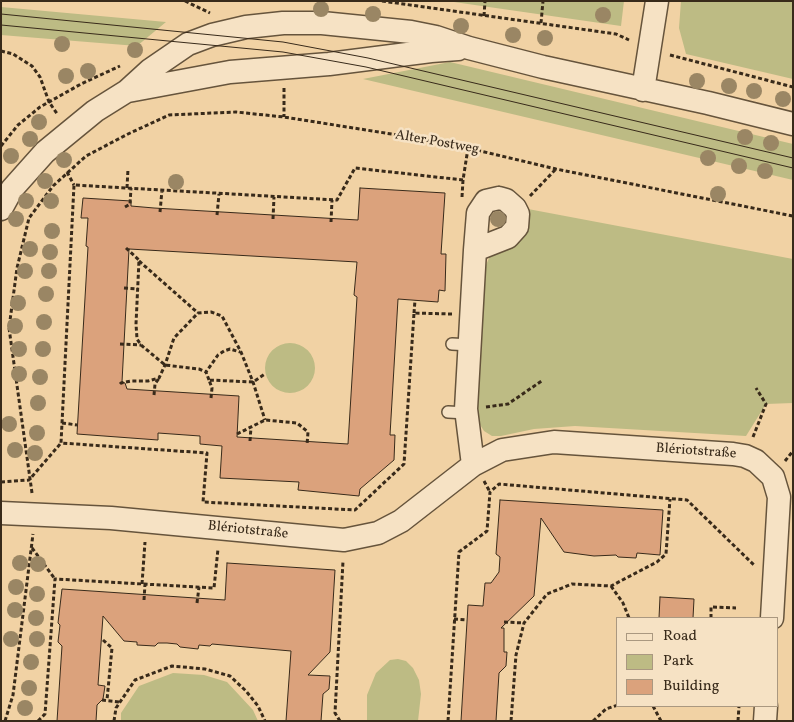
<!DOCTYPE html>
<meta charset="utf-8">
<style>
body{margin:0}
#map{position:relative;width:794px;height:722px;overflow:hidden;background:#f1d2a4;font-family:Vollkorn,serif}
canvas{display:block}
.frame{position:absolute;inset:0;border:2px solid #382a1a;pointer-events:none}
.legend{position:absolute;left:616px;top:617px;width:162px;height:90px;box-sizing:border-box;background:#f6e2c4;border:1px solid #aa9880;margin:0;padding:6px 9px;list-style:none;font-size:15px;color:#382a1a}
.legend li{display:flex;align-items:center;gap:10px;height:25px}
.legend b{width:25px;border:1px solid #aa9880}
</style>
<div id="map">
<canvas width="794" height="722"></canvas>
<div class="frame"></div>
<ul class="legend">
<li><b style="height:6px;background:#f6e2c4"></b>Road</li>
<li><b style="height:14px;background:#bdbb84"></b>Park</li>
<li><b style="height:14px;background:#dba27c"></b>Building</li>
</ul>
</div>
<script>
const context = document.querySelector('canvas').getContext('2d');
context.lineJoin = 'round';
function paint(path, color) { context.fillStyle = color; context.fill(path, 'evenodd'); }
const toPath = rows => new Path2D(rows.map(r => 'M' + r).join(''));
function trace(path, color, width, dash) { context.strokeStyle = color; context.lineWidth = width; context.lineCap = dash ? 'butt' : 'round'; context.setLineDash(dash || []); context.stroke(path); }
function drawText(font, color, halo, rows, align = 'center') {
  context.font = font + ' Vollkorn,serif'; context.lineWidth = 5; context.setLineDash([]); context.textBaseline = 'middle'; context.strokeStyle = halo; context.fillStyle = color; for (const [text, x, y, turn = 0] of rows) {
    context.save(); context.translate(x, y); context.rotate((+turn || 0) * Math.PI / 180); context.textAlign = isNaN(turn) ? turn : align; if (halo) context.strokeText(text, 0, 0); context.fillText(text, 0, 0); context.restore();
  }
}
paint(toPath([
 [447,1,624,1,621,26],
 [681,1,793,1,793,79,686,54,679,28],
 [1,7,166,22,137,46,1,35],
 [450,62,793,144,793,180,363,79],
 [528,209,793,259,793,403,766,404,746,436,575,426,534,429,501,436,492,436,484,431,479,423,477,410,486,265,490,256],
 '265 368a25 25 0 1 1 50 0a25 25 0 1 1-50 0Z',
 [398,659,406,661,413,668,419,680,421,694,418,721,367,721,367,695,376,673,390,660],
 [173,673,204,675,227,682,253,710,258,721,121,721,121,713,139,686]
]), '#bdbb84');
const building = toPath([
 [360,188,445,193,441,254,446,254,445,291,439,290,438,302,398,299,390,435,395,435,394,460,360,489,359,496,298,490,299,482,220,478,222,446,200,444,200,436,158,433,158,440,77,434,88,247,86,246,88,218,81,218,83,198,131,201,131,206,154,208,358,220,360,188],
 [129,249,357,262,354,295,357,297,348,444,237,437,239,396,127,389,125,383,122,382,129,249],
 [500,500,663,510,660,555,637,553,636,558,618,557,616,555,594,556,564,552,541,518,534,596,501,628,504,628,504,652,507,652,506,666,499,673,496,721,461,721,468,605,483,606,485,583,491,583,499,572,500,557,496,554,500,500],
 [227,563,335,570,330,652,308,675,330,676,329,689,323,694,321,721,286,721,291,651,212,644,210,646,199,645,198,649,180,647,177,644,167,643,158,643,155,646,137,645,137,642,124,641,103,616,98,685,105,686,103,699,97,705,96,721,57,721,62,646,58,642,60,625,58,623,62,589,225,600,227,563],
 [660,597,694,599,693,618,659,618,660,597]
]);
paint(building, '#dba27c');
trace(building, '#382a1a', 1);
const service = toPath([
 [452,344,471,345],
 [448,412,467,413]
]);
const minor = toPath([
 [643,90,657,1],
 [128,91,230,72,329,64,431,51,458,49],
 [499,198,506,200,515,208,518,214,517,227,508,237,475,250,478,213,486,201,499,198],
 [1,209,12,189,45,152,95,111,127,91,150,70,188,44,212,35,246,27,283,23,322,23,411,32,436,37,469,48,543,67,708,103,793,124],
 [473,465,466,409,475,250],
 [1,513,111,518,344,540,378,533,401,521,473,465,502,450,554,442,733,454,745,456,756,461,773,477,779,497,772,618],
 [765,721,766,706]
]);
trace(service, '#66543c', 14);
trace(minor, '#66543c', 25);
trace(toPath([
 [185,1,210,13],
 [382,1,616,34,629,40],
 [484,16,485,1],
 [541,23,543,1],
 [1,51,13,54,32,66,40,77,49,102,58,115],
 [670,55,793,87],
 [284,88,284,117],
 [1,146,18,125,40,107,81,84,120,66],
 [67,172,74,185],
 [127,188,128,169],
 [530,196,555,170],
 [462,197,463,180],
 [125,207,130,204,131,188],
 [160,212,162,190],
 [217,215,219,194],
 [273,219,274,197],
 [331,222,332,200],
 [126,248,139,260,136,324,137,339,141,345,165,365,199,369,206,372],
 [139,261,198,313],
 [124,288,138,289],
 [414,313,415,300],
 [452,314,414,313,404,464,355,510,203,502,207,453,61,443,74,185,337,200,355,168,463,180,468,148],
 [120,344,141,345],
 [209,380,206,372,218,355,224,351,230,349,240,352],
 [120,384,121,383,131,381,148,381,159,378,165,365,174,338,198,313,211,312,222,316,241,352,253,382,265,420],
 [154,395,155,384,159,378],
 [211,398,212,388,209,380,253,382,265,374],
 [486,407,508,404,543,380],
 [62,423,77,425],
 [237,434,265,420,297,423,308,432,307,445],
 [753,437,766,404,756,388],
 [250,441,251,427],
 [785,461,793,451],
 [484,481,490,492],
 [1,482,29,480,61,443],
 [32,493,9,328,17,268,29,218,53,186,86,156,128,134,169,115,236,112,284,117,404,136,468,148,556,169,793,216],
 [32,548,55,579],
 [142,584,145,542],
 [611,586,623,603,629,618],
 [144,600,145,584],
 [197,603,199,587],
 [711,618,711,607,736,608],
 [454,619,467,620],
 [504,622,524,623],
 [103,640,112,648,107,700],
 [102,700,119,702],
 [653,706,661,721],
 [5,721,13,695,33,534],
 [38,721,45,714,55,579,214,588,218,549],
 [114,721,116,708,135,680,172,666,205,669,230,676,246,691,258,706,265,721],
 [340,721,335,713,343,561],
 [448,721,459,552,487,531,490,492,499,484,687,500,754,565],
 [511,721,516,655,524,623,547,594,572,584,611,586,657,562,666,554,670,499],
 [593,721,606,709,618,705],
 [738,721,739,706]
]), '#382a1a', 3, [4, 2.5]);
trace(service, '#f6e2c4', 11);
trace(minor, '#f6e2c4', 22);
trace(toPath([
 [1,14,283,42,368,58,793,158],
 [1,25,283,52,366,67,793,168]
]), '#382a1a', 1);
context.fillStyle = '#9a8664';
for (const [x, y] of [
 [321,9],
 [373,14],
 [603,15],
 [461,26],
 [513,35],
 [545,38],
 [62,44],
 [135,50],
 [88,71],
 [66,76],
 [697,81],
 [729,86],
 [754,91],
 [783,99],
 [39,122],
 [745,137],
 [30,139],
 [771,143],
 [11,156],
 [708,158],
 [64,160],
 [739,166],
 [765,171],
 [45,181],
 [176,182],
 [718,194],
 [26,201],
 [51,201],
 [16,219],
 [498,219],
 [52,231],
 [30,249],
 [50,252],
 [25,271],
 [49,271],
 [46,294],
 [18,303],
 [44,322],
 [15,326],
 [19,349],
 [43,349],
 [19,374],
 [40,377],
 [38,403],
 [9,424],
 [37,433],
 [15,450],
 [35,453],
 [20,563],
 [38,564],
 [16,587],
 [37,594],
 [15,610],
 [36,618],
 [11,639],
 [37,639],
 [31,662],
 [29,688],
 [25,708]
]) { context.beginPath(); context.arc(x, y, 8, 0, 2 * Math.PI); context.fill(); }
drawText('14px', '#382a1a', '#f6e2c4', [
 ["Alter Postweg",437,143,10],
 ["Blériotstraße",696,452,4],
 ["Blériotstraße",248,531,6]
]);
</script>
